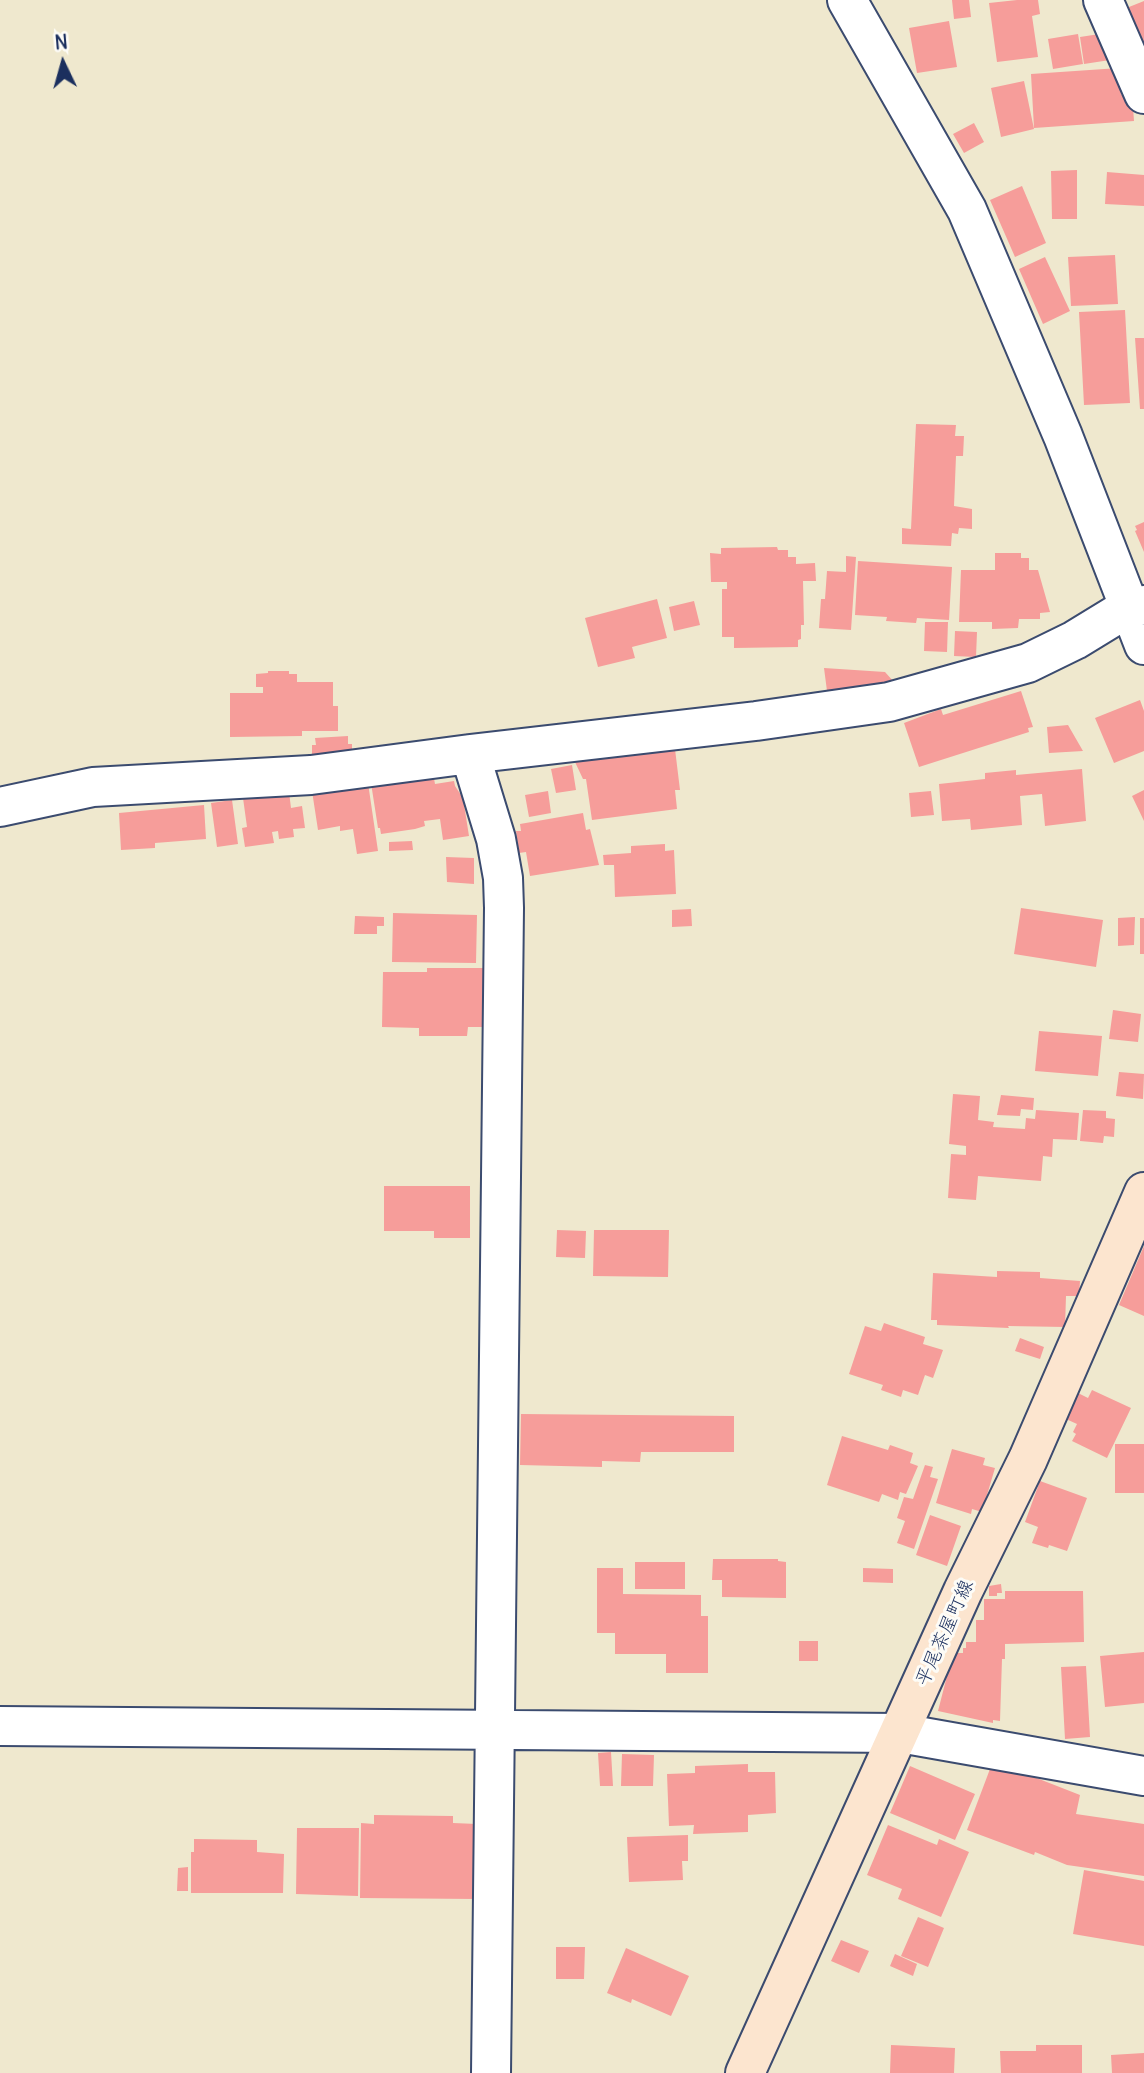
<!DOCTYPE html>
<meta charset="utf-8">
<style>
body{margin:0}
#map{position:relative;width:1144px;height:2073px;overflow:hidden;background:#efe8ce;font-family:Delius,sans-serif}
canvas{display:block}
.north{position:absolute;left:28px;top:28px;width:70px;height:70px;-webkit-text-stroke:5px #fdfcf7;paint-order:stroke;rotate:355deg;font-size:19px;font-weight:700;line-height:28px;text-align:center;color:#1b2f5e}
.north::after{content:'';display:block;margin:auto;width:24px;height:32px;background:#1b2f5e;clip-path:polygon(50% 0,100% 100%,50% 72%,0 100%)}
</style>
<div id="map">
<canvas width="1144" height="2073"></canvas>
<div class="north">N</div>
</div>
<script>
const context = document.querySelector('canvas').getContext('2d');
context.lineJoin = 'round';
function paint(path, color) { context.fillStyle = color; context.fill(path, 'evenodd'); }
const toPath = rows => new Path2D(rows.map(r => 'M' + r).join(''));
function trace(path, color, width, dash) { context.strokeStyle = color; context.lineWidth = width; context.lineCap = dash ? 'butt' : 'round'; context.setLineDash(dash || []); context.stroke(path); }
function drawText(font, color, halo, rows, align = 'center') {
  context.font = font + ' Delius,"Klee One",sans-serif'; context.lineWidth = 6; context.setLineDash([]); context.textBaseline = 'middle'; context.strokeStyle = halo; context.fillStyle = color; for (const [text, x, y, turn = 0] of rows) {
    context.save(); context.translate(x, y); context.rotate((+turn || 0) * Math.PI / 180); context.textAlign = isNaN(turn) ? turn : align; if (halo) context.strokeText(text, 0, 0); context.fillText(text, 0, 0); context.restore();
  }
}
paint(toPath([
 [952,0,969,0,971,17,954,19],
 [1017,0,1038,0,1040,14,1032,16,1038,57,997,62,989,3],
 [1144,1,1144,59,1124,9],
 [949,21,957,67,917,73,909,28],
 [1106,33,1110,60,1084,64,1080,37],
 [1078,34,1083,64,1053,69,1048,39],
 [1119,68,1121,95,1132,94,1134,121,1034,128,1031,74],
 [1024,81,1034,129,1001,137,991,88],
 [974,123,984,142,964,153,953,134],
 [1077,170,1077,219,1052,219,1051,171],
 [1107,172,1144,175,1144,206,1105,204],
 [1022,186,1046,243,1015,257,990,200],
 [1115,255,1118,304,1071,306,1068,257],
 [1045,257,1070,311,1043,324,1019,269],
 [1125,310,1130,403,1084,405,1079,312],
 [1135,338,1144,338,1144,409,1140,409],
 [916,424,956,425,955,436,964,436,963,456,956,456,954,506,972,509,972,529,959,528,958,534,952,533,951,546,902,544,902,528,911,529],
 [1144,522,1144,552,1135,531,1137,530,1135,526],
 [777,547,778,550,788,550,788,557,796,557,796,564,815,563,816,581,803,581,804,625,801,625,801,639,798,640,798,647,734,648,734,637,722,637,722,589,727,589,727,582,711,582,710,553,721,554,721,548],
 [995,553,1021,553,1021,558,1029,558,1029,570,1038,570,1050,612,1040,613,1040,619,1019,619,1018,628,992,629,992,622,959,622,961,570,995,570],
 [846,556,856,557,851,630,819,628,821,599,825,599,827,571,846,572],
 [858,561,952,567,949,620,917,618,916,623,886,621,887,617,855,615],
 [657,599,667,638,632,647,635,658,598,667,585,618],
 [694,601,700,625,674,631,669,607],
 [925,622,948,622,947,652,924,651],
 [955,631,977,632,976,657,954,656],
 [824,668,885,672,894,682,827,691],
 [268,671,289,671,289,674,297,674,297,682,333,682,333,706,338,706,338,731,302,731,302,736,230,737,230,693,263,693,263,687,256,687,256,674,268,673],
 [1021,691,1033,727,1028,728,1029,732,919,767,904,723,941,709,943,715],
 [1140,700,1144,711,1144,751,1114,763,1095,718],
 [1068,725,1083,751,1049,753,1047,727],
 [348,736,348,744,352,744,352,757,312,760,312,745,316,745,315,738],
 [675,749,680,790,675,790,677,809,592,820,586,779,583,779,575,762],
 [572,765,576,790,556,793,551,769],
 [1082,769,1086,821,1045,826,1042,794,1020,796,1022,825,971,830,970,819,942,821,939,784,985,779,985,773,1016,770,1016,775],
 [433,773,435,784,454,781,455,786,463,798,469,836,443,840,440,819,424,821,425,826,415,829,381,834,380,828,378,828,371,783],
 [368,783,378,851,357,854,353,829,340,831,340,826,318,830,312,791],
 [1144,790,1144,821,1132,796],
 [548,791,551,813,529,817,525,795],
 [931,791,934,815,911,817,909,793],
 [289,792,291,808,302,806,305,828,293,829,294,837,279,839,278,831,272,832,274,843,245,847,242,828,247,827,243,798],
 [232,800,238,844,217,847,211,803],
 [204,805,206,839,155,843,155,848,121,850,119,813],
 [583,813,586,830,590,829,599,865,530,876,526,852,519,853,516,831,521,831,520,824],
 [412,841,413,850,389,851,389,842],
 [665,844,665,851,674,850,676,894,615,897,614,865,604,865,603,855,631,853,631,846],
 [446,857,474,858,474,884,447,882],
 [1021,908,1103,920,1096,967,1014,954],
 [691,909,692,926,672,927,672,910],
 [393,913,477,915,476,963,392,962],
 [355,916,384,917,384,926,377,926,377,934,354,934],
 [1135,917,1134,945,1118,946,1118,918],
 [1140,918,1144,918,1144,954,1140,954],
 [427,968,484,968,484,1027,468,1027,467,1036,419,1036,419,1028,382,1027,383,972,427,972],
 [1113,1010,1141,1014,1138,1042,1109,1039],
 [1039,1031,1102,1036,1098,1076,1035,1071],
 [1119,1072,1144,1074,1143,1099,1116,1096],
 [953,1094,980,1096,978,1120,994,1122,993,1127,1025,1129,1026,1118,1035,1119,1036,1110,1079,1113,1077,1140,1053,1139,1052,1157,1043,1156,1041,1181,978,1176,976,1200,948,1198,951,1154,966,1155,966,1146,949,1144],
 [1001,1095,1034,1098,1033,1110,1021,1109,1020,1116,997,1115],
 [1083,1110,1106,1111,1106,1118,1115,1119,1114,1137,1104,1136,1103,1143,1080,1141],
 [384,1186,470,1186,470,1238,434,1238,434,1231,384,1231],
 [557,1230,586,1231,585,1258,556,1257],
 [594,1230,669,1230,668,1277,593,1276],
 [1144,1246,1144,1316,1119,1305],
 [997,1271,1040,1272,1040,1278,1080,1281,1079,1296,1066,1296,1065,1327,1008,1326,1009,1328,937,1325,937,1320,931,1320,933,1273,997,1277],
 [884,1323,925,1337,923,1344,943,1350,933,1378,925,1375,918,1395,903,1390,901,1397,881,1390,883,1385,849,1374,865,1326,881,1331],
 [1020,1338,1044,1347,1040,1359,1015,1351],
 [1092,1390,1131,1408,1107,1458,1072,1441,1076,1434,1073,1432,1077,1424,1066,1419,1078,1393,1088,1398],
 [521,1414,734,1416,734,1452,641,1452,640,1462,602,1461,602,1467,520,1465],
 [842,1436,888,1450,890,1445,913,1453,910,1463,918,1466,906,1494,900,1492,898,1500,882,1494,879,1502,827,1485],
 [1115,1444,1144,1444,1144,1493,1115,1493],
 [952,1449,985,1458,983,1465,995,1468,982,1512,972,1509,971,1514,936,1503],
 [925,1465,933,1467,930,1477,938,1479,914,1549,897,1543,905,1521,897,1518,904,1497,913,1499],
 [1040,1481,1087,1498,1067,1551,1049,1545,1048,1548,1032,1543,1038,1527,1025,1522],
 [930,1515,961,1526,947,1566,916,1555],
 [713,1559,778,1559,778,1561,786,1562,786,1598,722,1597,722,1580,712,1580],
 [635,1562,685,1562,685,1589,635,1589],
 [597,1568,623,1568,623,1594,701,1595,701,1616,708,1616,708,1673,666,1673,666,1654,615,1654,615,1633,597,1633],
 [863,1568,893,1569,893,1583,863,1582],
 [1001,1584,1002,1593,997,1593,997,1596,989,1596,989,1586],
 [1005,1591,1083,1591,1084,1642,1005,1644,1005,1659,1002,1659,1000,1721,993,1720,993,1723,938,1711,947,1676,957,1653,963,1653,963,1648,966,1648,966,1642,976,1642,976,1620,984,1620,984,1599,1005,1599],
 [799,1641,818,1641,818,1661,799,1661],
 [1144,1652,1144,1703,1105,1707,1100,1656],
 [1086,1666,1090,1737,1065,1739,1061,1667],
 [611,1752,613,1786,600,1786,598,1753],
 [622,1754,654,1755,653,1786,621,1786],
 [993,1761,1080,1795,1076,1814,1144,1824,1144,1876,1067,1865,1035,1852,1034,1855,967,1830],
 [748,1764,748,1772,775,1772,776,1813,748,1815,748,1832,693,1834,694,1825,669,1826,667,1774,695,1773,695,1766],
 [910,1766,975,1794,955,1840,890,1813],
 [374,1815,453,1816,453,1823,477,1824,476,1899,360,1898,361,1823,374,1824],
 [888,1825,937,1845,939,1839,969,1852,941,1917,898,1899,902,1889,867,1875],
 [297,1828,359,1828,358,1896,296,1894],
 [688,1835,688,1861,682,1861,683,1880,629,1882,627,1837],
 [194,1839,257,1840,257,1852,284,1854,283,1893,191,1893,191,1852,194,1852],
 [188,1867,188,1891,177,1891,178,1868],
 [1084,1870,1144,1881,1144,1946,1073,1934],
 [918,1917,944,1928,928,1967,901,1956],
 [841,1940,869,1951,859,1973,831,1961],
 [556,1947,585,1947,584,1979,556,1979],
 [626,1948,689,1976,671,2016,632,1999,631,2003,607,1993],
 [895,1954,917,1964,913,1976,890,1966],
 [891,2045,955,2048,954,2073,890,2073],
 [1036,2045,1082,2045,1082,2073,1001,2073,1000,2051,1036,2051],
 [1144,2053,1144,2073,1112,2073,1111,2055]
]), '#f69d9a');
const street = toPath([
 [847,0,967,210,1063,436,1144,645],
 [1103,0,1144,94],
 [470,754,496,839,503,878,504,908,491,2073],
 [0,807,93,787,311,775,470,754,756,721,889,702,1028,663,1075,640,1129,607,1144,605],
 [0,1726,900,1733,1144,1776]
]);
const secondary = toPath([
 [745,2073,963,1591,1028,1459,1144,1192]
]);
trace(street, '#3b4b6f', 42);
trace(secondary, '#3b4b6f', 42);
trace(street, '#fff', 38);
trace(secondary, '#fce5cf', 38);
drawText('19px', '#1b2f5e', '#fdfcf7', [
 ["平尾茶屋町線",945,1633,-66]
]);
</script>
